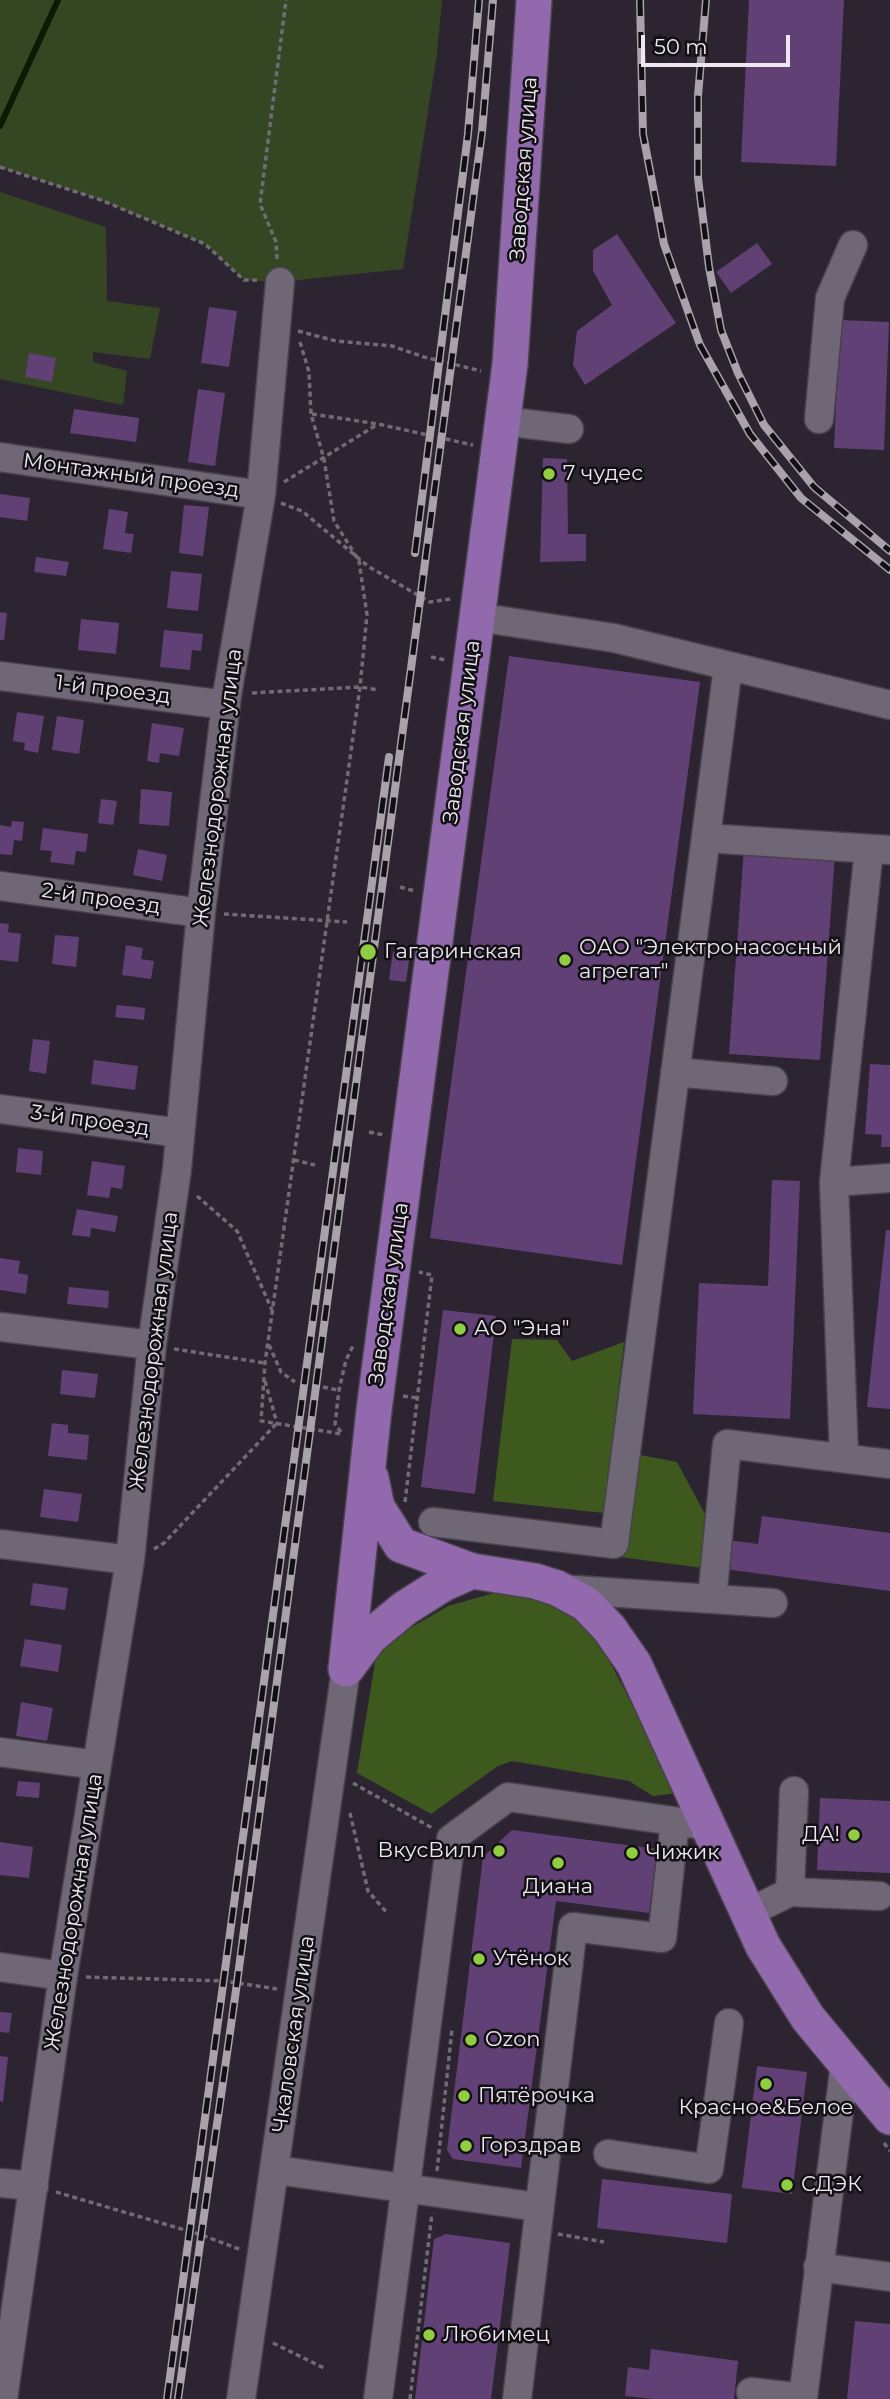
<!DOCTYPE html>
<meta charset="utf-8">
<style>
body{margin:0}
#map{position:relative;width:890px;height:2399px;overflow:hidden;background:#2c2531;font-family:Montserrat,sans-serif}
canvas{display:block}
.scale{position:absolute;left:641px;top:35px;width:149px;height:32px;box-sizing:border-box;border:4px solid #ede8f0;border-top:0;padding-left:9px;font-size:21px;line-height:24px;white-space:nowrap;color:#ede8f0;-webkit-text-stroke:5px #131015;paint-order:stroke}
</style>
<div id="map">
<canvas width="890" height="2399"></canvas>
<div class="scale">50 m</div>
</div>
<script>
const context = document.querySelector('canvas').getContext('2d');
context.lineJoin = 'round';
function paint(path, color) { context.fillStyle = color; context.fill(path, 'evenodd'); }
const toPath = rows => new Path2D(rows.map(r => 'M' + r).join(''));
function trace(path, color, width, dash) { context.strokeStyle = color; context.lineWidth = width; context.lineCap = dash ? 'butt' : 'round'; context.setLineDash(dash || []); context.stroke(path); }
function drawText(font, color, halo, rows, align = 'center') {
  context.font = font + ' Montserrat,sans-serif'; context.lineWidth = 5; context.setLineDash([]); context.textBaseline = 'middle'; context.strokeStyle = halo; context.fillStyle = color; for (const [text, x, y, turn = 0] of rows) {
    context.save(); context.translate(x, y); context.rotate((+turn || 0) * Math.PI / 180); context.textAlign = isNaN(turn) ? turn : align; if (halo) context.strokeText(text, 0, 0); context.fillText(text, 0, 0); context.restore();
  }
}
paint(toPath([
 [0,0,442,0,437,54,403,269,280,282,244,280,205,244,101,200,0,167],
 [0,192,106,227,107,301,160,308,150,359,93,352,93,362,127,371,123,405,0,379]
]), '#354623');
paint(toPath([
 [512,1339,557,1340,572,1361,624,1342,604,1513,493,1501],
 [640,1455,677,1462,715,1533,710,1569,620,1557],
 [494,1593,532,1594,571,1606,599,1641,678,1793,653,1796,629,1781,512,1761,498,1766,431,1814,357,1773,376,1656,409,1629,448,1606]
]), '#3e591d');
trace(toPath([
 [0,126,58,0]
]), '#0c1a00', 6);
paint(toPath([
 [749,0,844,0,836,166,741,162],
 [617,234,676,323,585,385,573,365,577,331,612,305,593,271,593,250],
 [757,243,772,264,731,293,716,272],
 [209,307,237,311,229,367,201,363],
 [840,320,889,322,884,450,834,448],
 [29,353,56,358,52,382,25,377],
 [198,389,225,393,215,466,188,462],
 [74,409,139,418,136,442,70,433],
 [543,458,567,459,568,534,586,534,586,561,540,562],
 [0,494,30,498,27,521,0,517],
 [184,505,209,507,203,556,179,553],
 [109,509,128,512,125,533,134,534,131,553,103,549],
 [36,557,69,562,66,576,34,572],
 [171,571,202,574,198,611,167,608],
 [0,612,7,613,4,640,0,640],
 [81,619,119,623,116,654,78,650],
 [164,630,203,634,201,651,192,650,190,670,160,667],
 [509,656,700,682,622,1265,430,1238],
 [17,712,44,716,38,753,24,750,25,743,13,741],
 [57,716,84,720,79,754,52,750],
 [152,723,184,728,179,756,160,753,159,763,147,761],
 [141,789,172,792,169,826,139,824],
 [101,799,117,801,113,825,98,823],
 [12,821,24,822,22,841,14,840,12,855,0,854,0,825,11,827],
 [43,828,88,834,86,852,76,851,74,865,50,862,52,851,40,850],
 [744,848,835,854,820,1060,729,1054],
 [138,849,167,855,162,881,133,875],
 [0,923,9,924,8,932,21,934,18,962,0,960],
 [55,935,79,937,76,967,52,964],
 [126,945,143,948,141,959,154,961,151,979,122,975],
 [393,952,410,954,406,982,389,980],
 [117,1005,145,1008,144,1020,115,1017],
 [33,1039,50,1041,46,1074,29,1071],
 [94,1060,138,1066,135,1090,91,1084],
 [870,1064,890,1065,890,1147,881,1147,882,1135,865,1134],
 [18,1148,43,1151,41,1175,16,1172],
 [92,1161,125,1166,122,1189,111,1187,109,1198,87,1195],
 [772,1180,800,1181,790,1419,693,1414,699,1283,768,1286],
 [77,1209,118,1216,115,1232,91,1228,90,1237,72,1235],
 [886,1230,890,1230,890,1409,867,1407],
 [0,1258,20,1261,18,1273,28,1275,26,1294,0,1290],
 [69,1287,109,1291,108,1308,67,1304],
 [443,1310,496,1316,475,1494,421,1487],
 [62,1370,98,1374,95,1398,60,1394],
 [52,1423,68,1425,68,1433,89,1435,87,1460,48,1456],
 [44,1489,82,1494,78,1522,40,1517],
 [762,1516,890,1533,890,1591,724,1569,728,1540,758,1544],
 [33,1583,68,1588,65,1610,30,1605],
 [25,1639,62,1645,58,1672,20,1666],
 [21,1702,53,1708,47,1741,16,1736],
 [18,1781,40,1783,39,1798,16,1796],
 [820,1798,890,1801,890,1873,817,1870],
 [512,1830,657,1849,649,1913,556,1901,521,2168,453,2159,447,2150,483,1857],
 [0,1842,33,1847,29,1878,0,1875],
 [0,2012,12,2013,9,2033,0,2032],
 [0,2056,8,2057,3,2102,0,2101],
 [757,2066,807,2072,792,2194,742,2188],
 [602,2179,732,2194,727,2243,597,2228],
 [446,2234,510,2243,491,2399,415,2399,434,2239],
 [855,2321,890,2324,890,2399,847,2399],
 [651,2349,738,2361,734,2399,654,2399,625,2396,628,2367,649,2370]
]), '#614075');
const minor = toPath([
 [819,419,830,298,853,245],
 [503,421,569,429],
 [0,457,261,495],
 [477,617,614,638,890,705],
 [0,676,226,705],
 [706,838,890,850],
 [0,886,201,913],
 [675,1072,773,1081],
 [0,1109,180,1133],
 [834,1182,890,1178],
 [0,1327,152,1345],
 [844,1458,834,1182,869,849],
 [433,1522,614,1544,728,667],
 [0,1544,130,1560],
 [560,1589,773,1603],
 [712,1599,727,1444,890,1464],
 [0,1752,97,1765],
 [790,1892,794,1791],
 [748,1913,790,1892,879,1896],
 [0,1967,63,1976],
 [608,2154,709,2169,729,2023],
 [276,2170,538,2207],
 [0,2183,34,2186],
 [818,2267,890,2277],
 [751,2392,803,2398,845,2063],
 [3,2399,63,1976,130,1560,152,1345,177,1169,201,913,227,695,261,495,280,282],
 [241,2399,346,1669],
 [378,2399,451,1839,508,1797,708,1826],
 [517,2399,573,1927,662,1938,675,1822]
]);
const major = toPath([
 [371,1478,377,1507,401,1545,472,1571,535,1581,557,1588,586,1604,609,1628,634,1664,763,1946,808,2018,890,2117],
 [472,1571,443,1584,405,1608,370,1637,346,1669,374,1410,510,364,534,0]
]);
trace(minor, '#49424d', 31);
trace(major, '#49424d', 38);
trace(toPath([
 [0,167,101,200,205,244,244,280,257,280],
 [277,259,276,242,260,204,286,0],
 [298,331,336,341,392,346,424,357,481,371],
 [300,342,309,372,311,414,324,459,334,521,359,561,367,615,360,687,265,1363,261,1421,342,1434],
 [312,414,378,424,473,445],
 [284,482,378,424],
 [281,503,302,511,369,567,430,602,451,599],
 [431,657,445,660],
 [252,693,360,687,379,690],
 [400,887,415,891],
 [224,914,347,922],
 [369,1132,384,1135],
 [294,1160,315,1165],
 [197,1196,237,1231,272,1310],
 [269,1345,281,1372,295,1382],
 [174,1349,265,1363],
 [265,1381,277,1423],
 [323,1387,338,1390],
 [403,1396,418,1398],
 [341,1432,335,1424,339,1390,346,1360,354,1344],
 [405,1502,432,1275,419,1272],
 [154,1549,164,1543,277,1423],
 [353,1783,432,1828],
 [350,1813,368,1891,388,1914],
 [86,1977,224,1981,277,1989],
 [884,2143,890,2151],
 [437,2171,452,2029],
 [56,2192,202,2235,239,2249],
 [558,2234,604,2242],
 [273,2343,324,2368],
 [410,2399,432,2213]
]), '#716b75', 3.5, [5, 3.5]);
trace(minor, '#6f6775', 28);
trace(major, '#9269ac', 35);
const rail = toPath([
 [640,0,643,134,664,244,700,345,750,434,801,498,890,570],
 [706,0,698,96,698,178,709,267,721,330,738,373,764,425,814,487,890,551],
 [415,553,468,134,479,0],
 [167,2399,389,757],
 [178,2399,237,1983,482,132,493,0]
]);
trace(rail, '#a8a2ac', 8);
trace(rail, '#131015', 5, [16]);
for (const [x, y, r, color] of [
 [549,474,7,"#90cd41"],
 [368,952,9,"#90cd41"],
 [565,960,7,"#90cd41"],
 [460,1329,7,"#90cd41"],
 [854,1835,7,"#90cd41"],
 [499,1851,7,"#90cd41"],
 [632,1853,7,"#90cd41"],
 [558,1863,7,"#90cd41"],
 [479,1959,7,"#90cd41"],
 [471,2040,7,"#90cd41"],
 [766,2084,7,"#90cd41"],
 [464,2096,7,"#90cd41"],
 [466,2146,7,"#90cd41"],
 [787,2185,7,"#90cd41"],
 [429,2335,7,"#90cd41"]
]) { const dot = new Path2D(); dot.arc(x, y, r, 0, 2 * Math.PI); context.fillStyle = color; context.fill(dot); trace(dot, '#131015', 2.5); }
drawText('21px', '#ede8f0', '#131015', [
 ["Заводская улица",524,169,-86],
 ["Монтажный проезд",131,476,8],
 ["1-й проезд",113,690,7],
 ["Заводская улица",462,732,-83],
 ["Железнодорожная улица",218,788,-83],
 ["2-й проезд",101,899,8],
 ["3-й проезд",90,1121,8],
 ["Заводская улица",389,1294,-82],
 ["Железнодорожная улица",154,1351,-83],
 ["Железнодорожная улица",74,1912,-81],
 ["Чкаловская улица",294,2034,-82]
]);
drawText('21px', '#ede8f0', '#131015', [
 ["7 чудес",563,474],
 ["ОАО \"Электронасосный",579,948],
 ["агрегат\"",579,972],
 ["Гагаринская",384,952],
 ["АО \"Эна\"",474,1329],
 ["ДА!",840,1835,"right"],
 ["ВкусВилл",485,1851,"right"],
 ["Чижик",646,1853],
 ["Диана",558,1887,"center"],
 ["Утёнок",493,1959],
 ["Ozon",485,2040],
 ["Пятёрочка",478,2096],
 ["Красное&Белое",766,2108,"center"],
 ["Горздрав",480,2146],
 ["СДЭК",801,2185],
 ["Любимец",443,2335]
], 'left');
</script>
